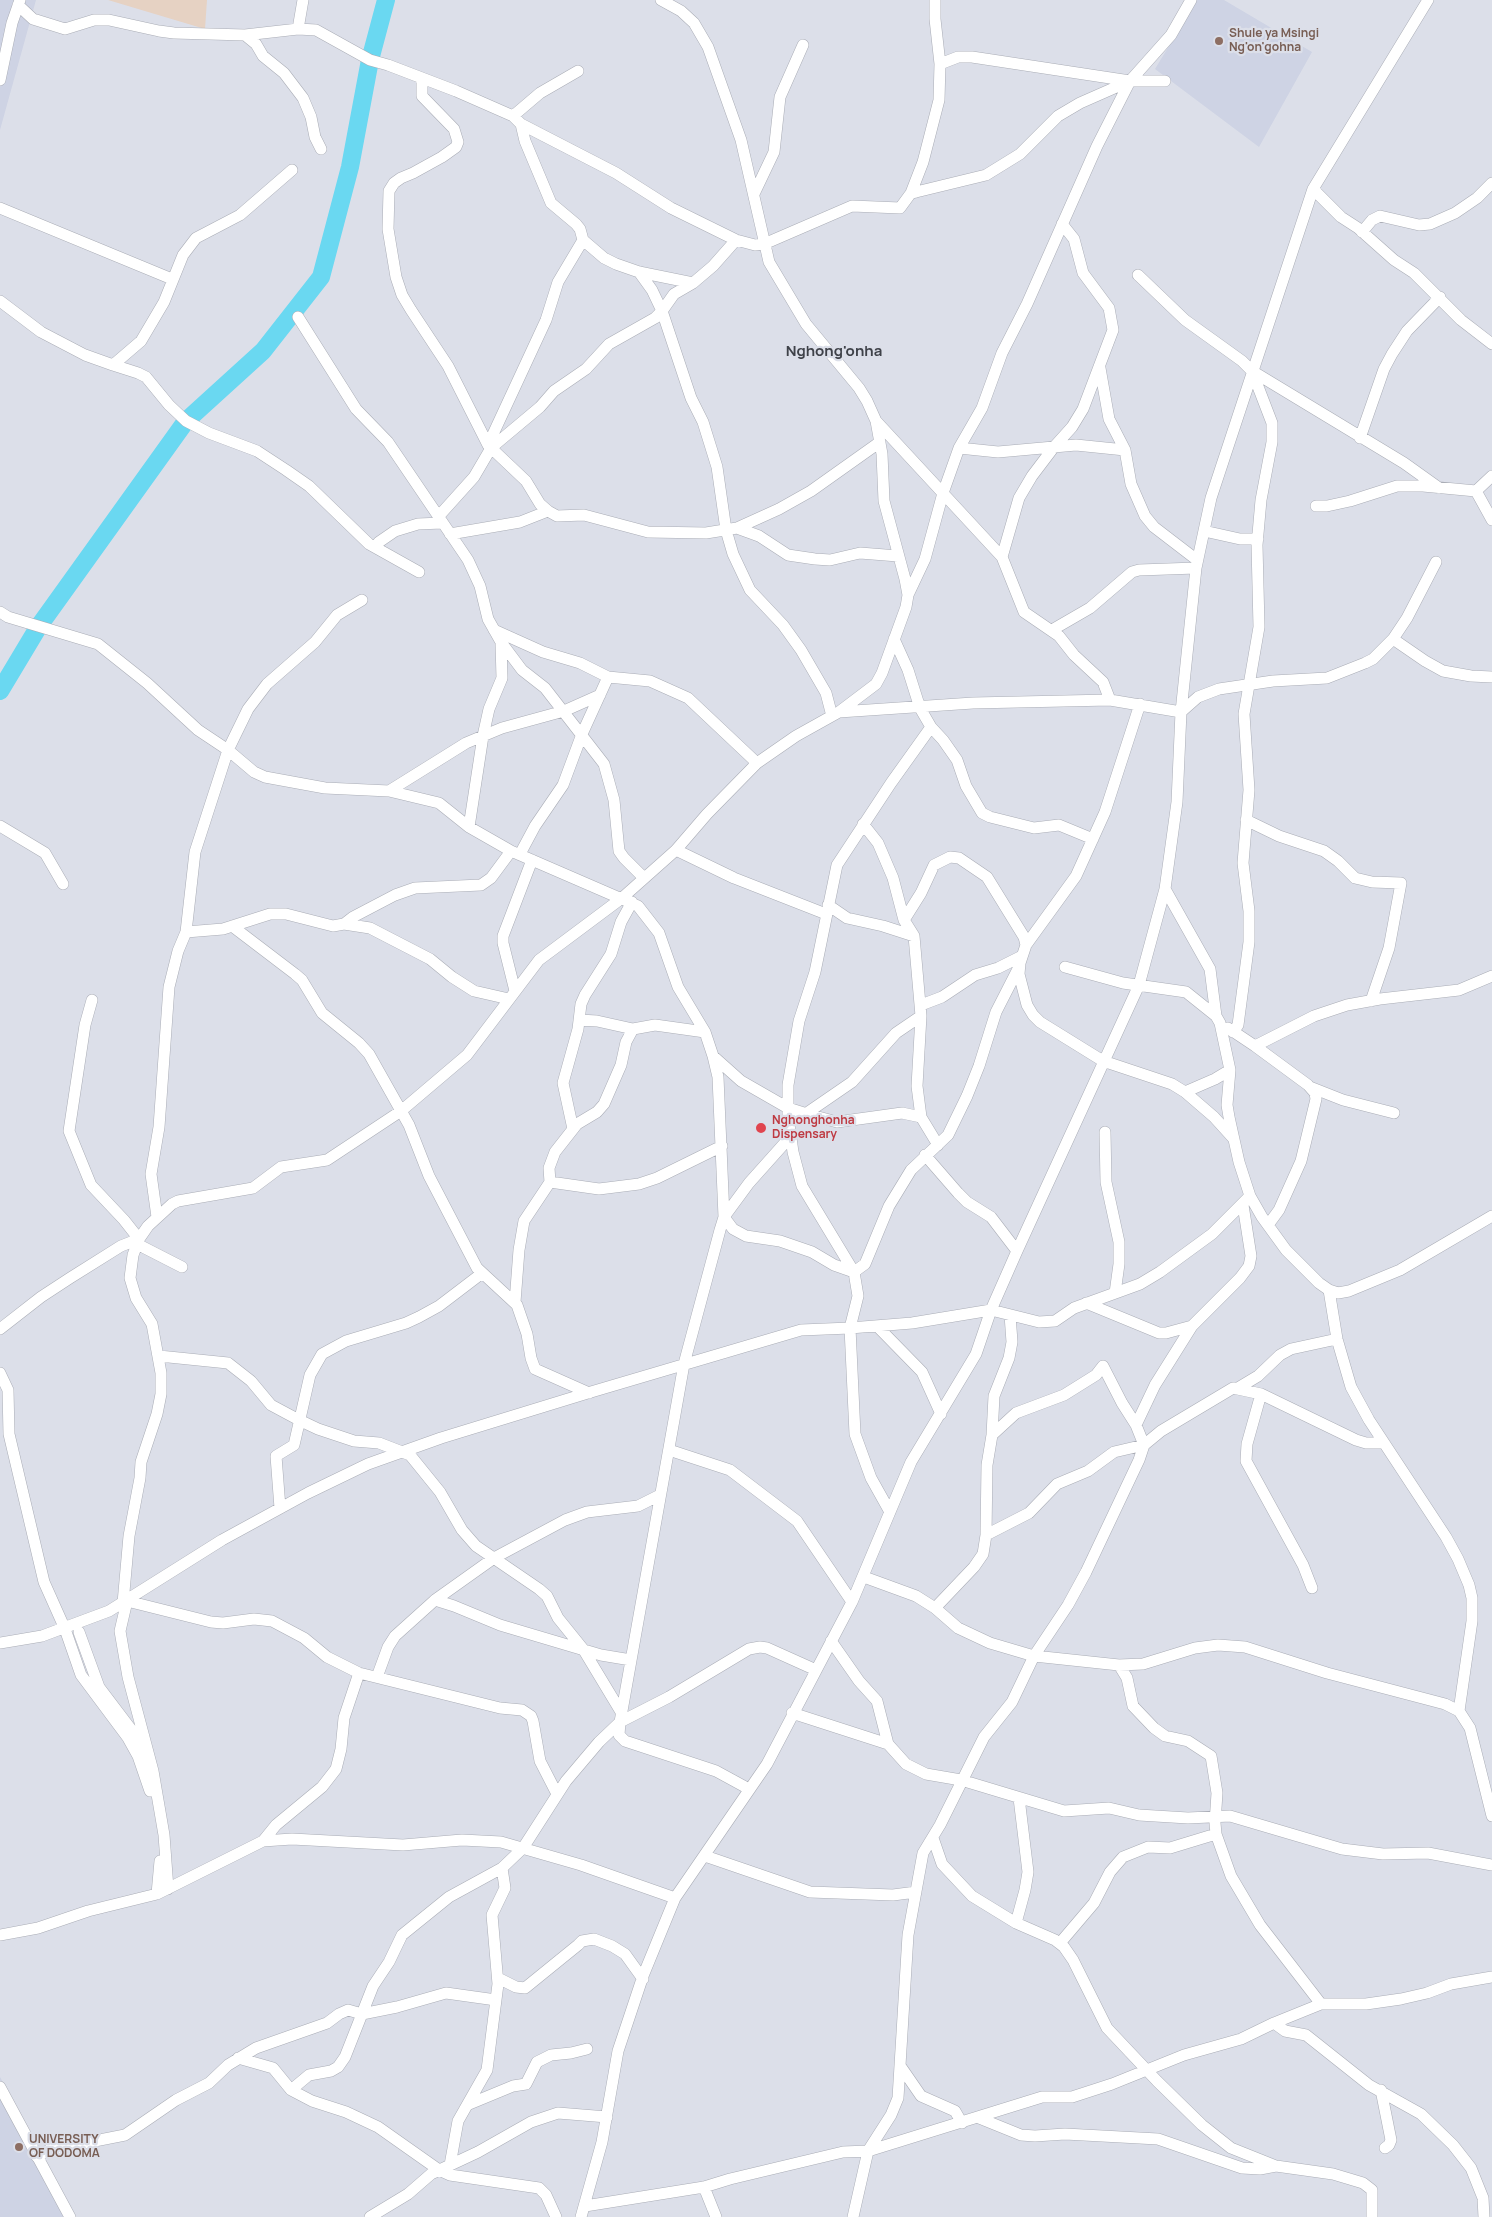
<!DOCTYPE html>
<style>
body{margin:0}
canvas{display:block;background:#dcdfe9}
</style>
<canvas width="1492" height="2217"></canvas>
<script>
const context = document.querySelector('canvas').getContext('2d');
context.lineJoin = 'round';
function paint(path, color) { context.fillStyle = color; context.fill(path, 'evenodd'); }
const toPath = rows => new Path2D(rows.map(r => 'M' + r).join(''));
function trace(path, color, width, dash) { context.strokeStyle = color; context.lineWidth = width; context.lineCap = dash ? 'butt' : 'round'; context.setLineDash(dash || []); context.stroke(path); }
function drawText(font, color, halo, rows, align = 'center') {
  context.font = font + ' Manrope,sans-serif'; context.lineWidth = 4.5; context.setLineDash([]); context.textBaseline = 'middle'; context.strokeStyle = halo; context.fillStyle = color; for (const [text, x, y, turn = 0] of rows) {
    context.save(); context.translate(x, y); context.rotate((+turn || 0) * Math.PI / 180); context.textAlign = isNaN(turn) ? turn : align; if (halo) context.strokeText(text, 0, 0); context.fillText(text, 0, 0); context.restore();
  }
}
paint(toPath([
 [108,0,207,0,205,29]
]), '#e6d2c3');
paint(toPath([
 [0,0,36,0,0,130],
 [1197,0,1224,0,1312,52,1259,147,1155,69],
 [0,2077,76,2217,0,2217]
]), '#ced3e4');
trace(toPath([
 [0,691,39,626,186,421,263,351,321,277,350,167,370,60,386,0]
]), '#6ad8f1', 18);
const street = toPath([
 [18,5,33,19,65,29,94,20,109,20,159,31,174,33,245,35,298,29,316,30,370,60,388,65,456,91,513,116,521,124,616,173,671,208,736,240,755,245,764,244,852,206,900,208,911,193,916,192,986,175,1020,154,1058,116,1080,103,1130,81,1165,81],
 [298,29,303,0],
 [245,35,256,44,263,56,284,73,303,98,311,117,315,137,321,149],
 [940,64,958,57,972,57,1130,81],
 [422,78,422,96,454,129,458,142,456,147,442,157,413,173,401,178,394,183,389,191,388,229,396,277,402,295,411,310,448,366,488,445,526,481,540,504,548,511],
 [0,80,12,23,20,0],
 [513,116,540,93,578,71],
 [1313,189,1341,217,1358,228,1394,260,1414,273,1461,320,1492,344],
 [911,193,923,162,939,100,940,64,935,19,935,0],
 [754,194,774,152,780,97,803,45],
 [0,208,172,279],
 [1362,232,1372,220,1380,216,1419,225,1430,224,1455,213,1477,198,1492,183],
 [583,240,604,258,616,264,639,272,693,283],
 [639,272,652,290,662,311,691,398,703,422,717,467,726,530,733,554,750,590,783,625,801,650,826,693,832,716],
 [1138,275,1185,320,1242,361,1252,371,1404,463,1439,488],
 [0,301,41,332,85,355,113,365,141,341,164,302,183,255,196,238,240,215,292,170],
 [298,317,356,409,388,442,468,560,480,586,488,619,501,642,522,670,545,688,604,764,614,800,619,851,624,858,644,878],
 [113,365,138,373,146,377,169,405,186,421,209,433,257,451,286,470,309,486,369,544,419,572],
 [1100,368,1109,419,1125,450,1131,484,1145,516,1154,527,1197,560],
 [877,422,1002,557,1024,612,1059,636,1074,655,1103,682,1110,700],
 [1360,438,1384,369,1392,354,1407,331,1440,297],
 [488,445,546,320,558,282,583,240,580,229,576,224,551,203,525,141,521,124],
 [959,448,998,452,1076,445,1125,450],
 [1476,491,1492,520],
 [1316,506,1327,506,1350,501,1397,486,1423,486,1476,491,1492,476],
 [438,517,474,477,491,448,540,407,554,391,586,369,609,344,655,318,662,311,674,294,693,283,713,266,736,240],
 [737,528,779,509,811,491,880,442],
 [1204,531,1240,539,1258,539],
 [450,534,520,522,548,511,557,516,584,515,648,532,706,533,737,528,759,536,788,555,815,559,830,560,860,553,898,556],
 [375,547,379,542,395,531,418,524,442,523],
 [1002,557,1019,498,1032,476,1054,447,1072,427,1083,409,1113,330,1109,308,1083,273,1074,239,1062,224],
 [908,595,925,559,943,493,959,448,982,408,1002,353,1027,304,1097,146,1130,81,1171,35,1191,0],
 [0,612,8,617,98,644,147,683,198,730,228,750,254,772,265,777,325,788,389,791,439,803,469,827,511,851,638,906,659,933,678,987,705,1032,713,1056,718,1077,724,1217,733,1229,746,1236,780,1241,812,1252,834,1265,854,1272,865,1264,889,1206,911,1170,948,1135,967,1096,979,1066,996,1012,1019,967],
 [494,630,543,652,580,663,608,677,650,681,688,698,757,763],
 [1052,630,1090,608,1132,572,1139,570,1196,568],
 [894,639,908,670,920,708,931,727,943,740,957,760,966,786,982,813,990,817,1034,828,1059,825,1093,839],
 [1393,639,1425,661,1443,671,1471,676,1492,677],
 [839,712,973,703,1110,700,1181,712,1198,697,1219,689,1273,681,1327,678,1365,663,1373,659,1393,639,1407,618,1436,562],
 [389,791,466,743,502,728,564,711,600,695],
 [1246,820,1279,836,1324,851,1338,861,1355,878,1372,882,1401,883,1389,948,1371,1001],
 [863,824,878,843,893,878,904,920,914,936,921,1016,917,1086,921,1117,938,1145],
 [0,826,45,853,63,884],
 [469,827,483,736,489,709,502,678,501,643],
 [676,850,734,878,826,914],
 [520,854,535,826,563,785,582,734,608,677],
 [1165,889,1210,969,1216,1016],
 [828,905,847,918,883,926,914,936],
 [904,920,921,893,934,865,950,857,959,858,987,877,1024,937,1026,945,1020,963,1019,974,1027,1005,1033,1015,1040,1022,1103,1061,1172,1084,1185,1092,1214,1117,1233,1138],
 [344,924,353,917,395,895,415,888,481,885,491,878,511,851],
 [232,926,295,974,302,980,322,1013,359,1043,369,1054,409,1125,429,1176,477,1268,517,1305,527,1334,531,1358,535,1369,589,1393],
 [186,932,223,929,270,914,286,914,333,926,344,924,370,928,430,959,452,977,474,991,509,999],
 [1026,945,1076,876,1105,812,1140,704],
 [1065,967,1123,983,1186,992,1216,1016,1220,1023,1230,1070,1227,1105,1229,1117,1239,1162,1250,1196,1262,1217,1286,1250,1319,1283,1329,1290,1338,1293,1349,1291,1400,1270,1492,1216],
 [515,991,503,943,503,936,532,860],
 [921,1005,942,997,975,975,998,968,1022,956],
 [579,1020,597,1021,633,1029,655,1025,705,1032],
 [1228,1028,1255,1046,1314,1016,1347,1005,1380,999,1459,990,1492,976],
 [1233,1032,1238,1025,1249,942,1249,911,1243,863,1249,790,1244,714,1259,627,1257,545,1261,500,1272,442,1272,423,1252,371],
 [1255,1046,1308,1085,1315,1093,1316,1099,1301,1161,1279,1210,1268,1225],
 [713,1056,741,1081,788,1108,807,1114,837,1122,902,1113,921,1117],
 [1310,1087,1343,1100,1394,1113],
 [1185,1092,1215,1079,1230,1070],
 [804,1115,852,1082,896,1033,921,1016],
 [573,1129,563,1083,578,1029,581,1004,585,995,611,954,621,922,632,902],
 [1105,1132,1106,1182,1119,1242,1119,1264,1115,1293],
 [925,1155,958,1193,967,1202,991,1217,1017,1251],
 [550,1182,599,1189,639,1184,657,1178,722,1146],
 [157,1217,151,1174,159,1127,169,987,178,951,186,932,195,852,228,750,248,709,267,684,315,642,337,615,362,600],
 [137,1244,182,1267],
 [1329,1290,1337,1339,1351,1387,1369,1420,1446,1537,1458,1559,1469,1585,1472,1598,1472,1621,1459,1711],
 [515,1302,519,1250,524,1221,550,1182,549,1168,555,1152,577,1124,597,1112,604,1104,621,1065,626,1042,633,1029],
 [1086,1303,1159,1333,1166,1333,1192,1326,1240,1278,1249,1266,1251,1256,1243,1205],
 [877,1326,922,1372,941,1414],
 [0,1329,41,1297,70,1278,121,1246,139,1239,124,1220,91,1185,69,1131,85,1025,92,1000],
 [159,1356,228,1363,251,1381,271,1405,299,1420,318,1429,354,1441,379,1443,410,1455,440,1492,462,1530,476,1546,539,1589,547,1596,558,1618,583,1649,621,1712],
 [0,1373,8,1390,9,1434,44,1582,65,1629,81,1675,128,1738,138,1756,150,1791],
 [1238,1388,1258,1376,1280,1355,1291,1349,1337,1339],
 [1261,1394,1247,1444,1246,1461,1303,1565,1312,1588],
 [1136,1425,1155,1385,1192,1326],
 [669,1450,730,1470,797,1521,852,1602],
 [280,1508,276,1456,294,1445,310,1375,322,1354,346,1341,406,1323,419,1317,439,1306,481,1274],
 [890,1512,871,1478,855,1434,850,1328,858,1296,854,1272,802,1186,793,1152,788,1117,788,1085,799,1021,815,972,837,865,891,783,931,727],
 [986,1535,1029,1513,1057,1484,1088,1471,1114,1452,1144,1445,1161,1431,1233,1388,1261,1394,1356,1440,1366,1443,1384,1443],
 [864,1577,916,1596,935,1608,958,1628,990,1643,1034,1656,1119,1665,1143,1664,1195,1648,1218,1645,1245,1647,1327,1673,1445,1704,1459,1711,1470,1728,1492,1816],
 [435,1600,454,1606,500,1625,601,1655,631,1660],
 [123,1603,129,1536,140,1478,141,1462,157,1414,161,1394,161,1373,152,1324,136,1298,130,1278,133,1255,139,1239,148,1226,172,1204,178,1201,253,1188,281,1167,327,1160,401,1111,467,1055,539,960,622,898,676,850,707,814,757,763,796,736,839,712,876,684,882,673,906,607,908,595,905,579,884,501,882,454,876,421,867,401,859,388,806,324,769,262,741,140,708,47,694,23,681,11,661,0],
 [935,1608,974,1567,983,1554,986,1535,987,1465,992,1435,994,1396,1009,1358,1012,1342,1010,1315],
 [79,1632,99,1687,146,1749],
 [831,1641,859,1681,877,1701,888,1744,906,1764,926,1774,961,1780,1064,1811,1109,1808,1139,1815,1188,1818,1230,1816,1342,1849,1383,1854,1428,1853,1492,1865],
 [0,1643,42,1636,109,1611,222,1540,308,1493,368,1464,441,1438,591,1392,801,1330,850,1328,912,1323,991,1310,1039,1322,1055,1321,1074,1308,1140,1284,1160,1272,1212,1234,1250,1196],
 [1119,1665,1127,1678,1133,1706,1154,1728,1165,1736,1188,1741,1211,1756,1217,1793,1215,1823,1216,1834,1231,1876,1260,1925,1321,2004],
 [377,1677,388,1647,395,1636,435,1600,494,1558,565,1520,587,1512,638,1506,660,1495],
 [792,1713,888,1744],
 [749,1789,716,1771,625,1741,619,1735,620,1722,684,1364,720,1230,724,1217,749,1183,791,1136],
 [933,1838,942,1864,972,1896,1016,1923,1055,1940,1064,1947,1073,1960,1107,2028,1157,2081,1202,2125,1231,2148,1276,2166,1333,2174,1363,2183,1372,2190,1372,2217],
 [263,1841,276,1825,322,1787,336,1769,341,1749,344,1718,359,1673],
 [705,1856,810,1892,893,1895,916,1892],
 [168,1889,164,1835,153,1771,128,1677,120,1631,127,1601,211,1622,223,1623,254,1619,272,1621,304,1638,327,1657,359,1673,500,1708,522,1710,531,1716,533,1721,540,1761,557,1794],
 [157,1894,160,1861],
 [1016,1923,1025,1890,1028,1872,1019,1798],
 [0,1935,38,1928,88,1911,157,1894,263,1841,292,1839,403,1845,462,1840,501,1842,581,1865,675,1898],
 [1060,1943,1094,1903,1110,1872,1123,1857,1148,1847,1170,1848,1216,1834],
 [498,1978,516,1987,525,1988,578,1945,582,1941,594,1939,612,1946,625,1954,643,1979],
 [1274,2023,1285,2031,1306,2035,1369,2085,1421,2114,1453,2145,1471,2168,1483,2198,1484,2217],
 [238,2058,273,2068,291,2090,312,2101,346,2112,378,2127,439,2170,450,2175,539,2188,546,2195,556,2217],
 [901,2067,921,2096,955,2111,962,2123],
 [0,2087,70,2217],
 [291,2090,309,2075,331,2071,338,2067,345,2057,373,1986,389,1962,402,1935,449,1897,502,1868,523,1848,566,1781,599,1742,620,1722,669,1697,749,1649,760,1647,767,1648,816,1670],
 [1381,2090,1391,2140,1389,2145,1385,2148],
 [467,2105,513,2086,526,2084,537,2062,551,2055,571,2053,587,2049],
 [979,2118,1021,2135,1035,2136,1065,2134,1158,2139,1242,2168,1260,2169,1276,2166],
 [37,2157,49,2150,125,2135,176,2100,209,2083,228,2065,256,2048,327,2023,339,2014,348,2010,362,2014,397,2007,446,1993,496,2000],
 [450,2165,458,2121,487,2070,498,1984,492,1915,505,1888,502,1868],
 [704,2187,716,2217],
 [585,2206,704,2187,730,2179,843,2152,868,2151,1042,2097,1072,2097,1112,2084,1184,2055,1241,2039,1274,2023,1321,2004,1366,2004,1401,1999,1427,1993,1451,1984,1492,1977],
 [370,2217,408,2194,431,2174,478,2152,531,2122,558,2113,607,2117],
 [581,2217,602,2142,618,2051,643,1976,675,1898,767,1764,852,1602,911,1462,976,1354,991,1310,1017,1251,1139,985,1165,889,1177,802,1181,712,1196,568,1211,498,1313,189,1428,0],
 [853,2217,868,2151,891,2115,898,2098,908,1935,923,1853,940,1825,984,1737,1012,1702,1034,1656,1068,1605,1086,1572,1139,1460,1144,1445,1136,1425,1122,1403,1103,1366,1096,1375,1064,1395,1016,1413,992,1435]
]);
trace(street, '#aaadb6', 12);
trace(street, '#fff', 11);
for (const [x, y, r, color] of [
 [1219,41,5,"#8d6e63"],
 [761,1128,6,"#e0444e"],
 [19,2147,5,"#8d6e63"]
]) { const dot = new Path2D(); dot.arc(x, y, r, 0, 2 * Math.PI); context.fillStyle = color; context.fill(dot); trace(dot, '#dcdfe9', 2); }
drawText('bold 12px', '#785e54', '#dcdfe9', [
 ["Shule ya Msingi",1229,34],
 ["Ng'on'gohna",1229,48],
 ["UNIVERSITY",29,2140],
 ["OF DODOMA",29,2154]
], 'left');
drawText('bold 12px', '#be3a42', '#dcdfe9', [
 ["Nghonghonha",772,1121],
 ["Dispensary",772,1135]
], 'left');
drawText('bold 15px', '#3f4249', '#dcdfe9', [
 ["Nghong'onha",834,352]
]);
</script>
